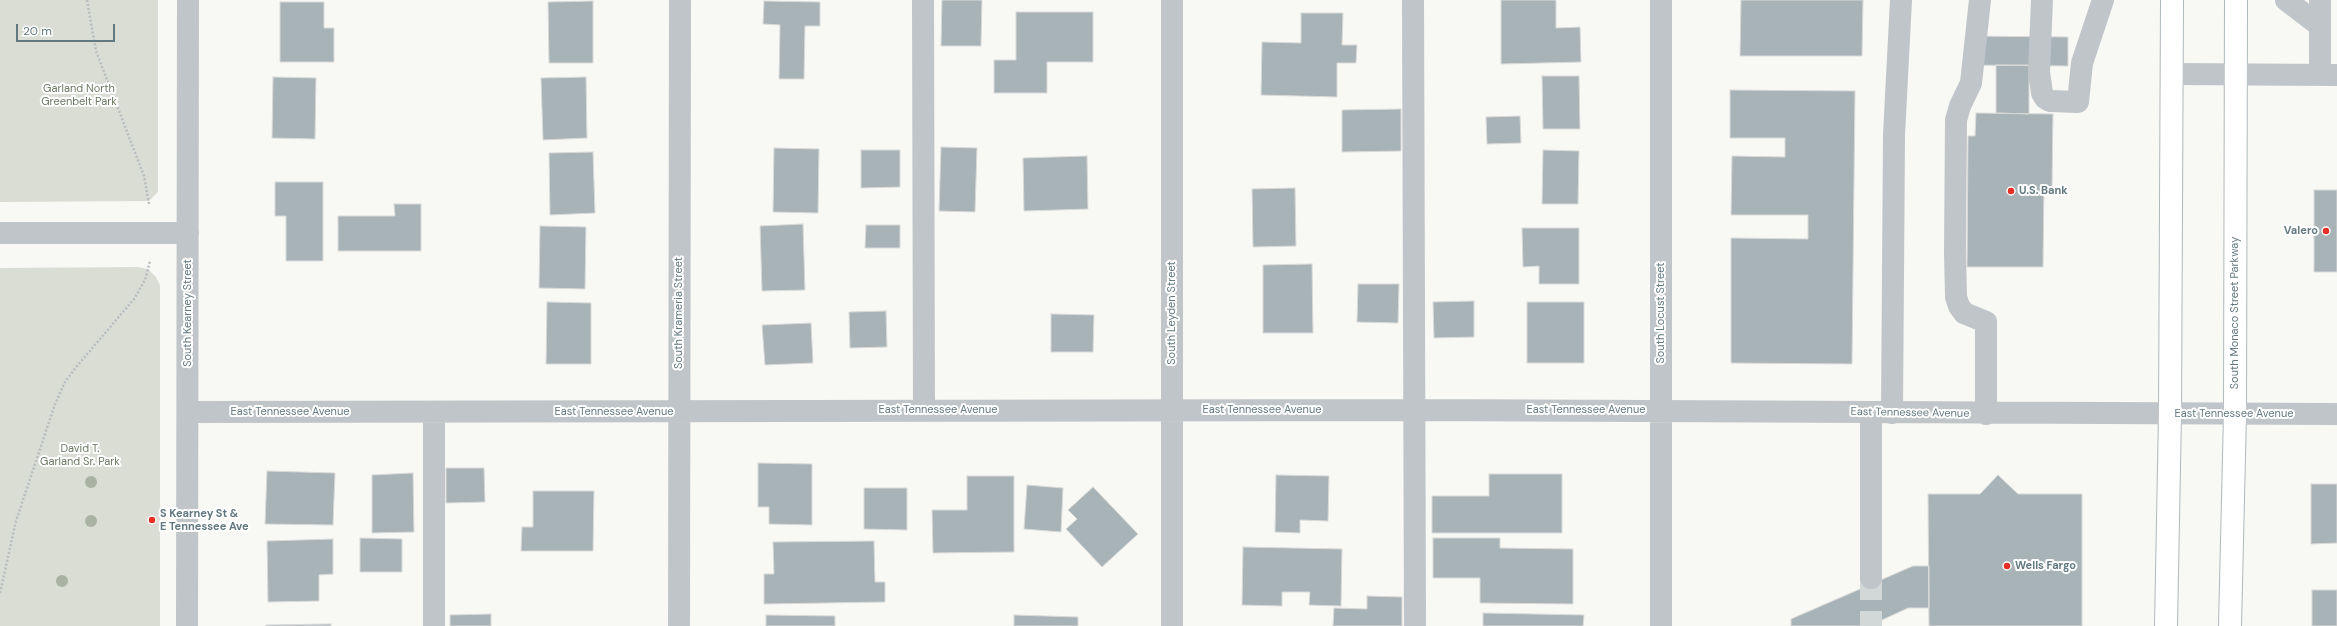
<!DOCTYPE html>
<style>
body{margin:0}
#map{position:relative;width:2337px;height:626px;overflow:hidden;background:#f8f8f5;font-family:"DM Sans",sans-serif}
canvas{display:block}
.scale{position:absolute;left:16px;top:24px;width:99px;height:18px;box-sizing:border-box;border:2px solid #627981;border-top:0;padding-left:5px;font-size:12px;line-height:14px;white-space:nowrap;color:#627981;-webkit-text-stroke:3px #fff;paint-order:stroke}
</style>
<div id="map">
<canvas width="2337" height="626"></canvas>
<div class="scale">20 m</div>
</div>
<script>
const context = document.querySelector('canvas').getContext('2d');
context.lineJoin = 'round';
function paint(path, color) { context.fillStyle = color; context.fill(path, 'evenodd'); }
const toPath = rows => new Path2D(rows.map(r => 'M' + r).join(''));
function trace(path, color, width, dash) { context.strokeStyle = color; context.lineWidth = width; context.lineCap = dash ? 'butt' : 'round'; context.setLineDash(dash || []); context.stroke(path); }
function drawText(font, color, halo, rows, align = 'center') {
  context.font = font + ' "DM Sans",sans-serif'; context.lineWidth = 4; context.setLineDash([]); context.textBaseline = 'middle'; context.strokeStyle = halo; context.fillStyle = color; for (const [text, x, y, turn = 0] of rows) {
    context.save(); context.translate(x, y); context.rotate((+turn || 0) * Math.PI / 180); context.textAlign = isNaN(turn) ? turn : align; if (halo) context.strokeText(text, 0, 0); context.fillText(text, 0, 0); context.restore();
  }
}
paint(toPath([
 [0,0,158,0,158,192,149,201,0,202],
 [137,267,148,269,156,277,160,285,160,626,0,626,0,268]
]), '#d9ddd4');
const building = toPath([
 [942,0,982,0,981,46,941,46,942,0],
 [1501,0,1556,0,1556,28,1580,27,1581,62,1501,64,1501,0],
 [1741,0,1863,0,1862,56,1740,56,1741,0],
 [593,1,593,63,549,63,548,2,593,1],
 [764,1,820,2,820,26,805,26,804,79,779,79,780,25,763,24,764,1],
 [280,2,324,2,324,28,334,28,334,62,280,62,280,2],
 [1016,12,1093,12,1093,62,1047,62,1047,93,994,93,994,60,1016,60,1016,12],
 [1301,13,1343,13,1342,45,1357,45,1356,63,1337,63,1337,97,1261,95,1262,42,1301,43,1301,13],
 [1966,36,2068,37,2068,66,1966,65,1966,36],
 [1996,65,2029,65,2029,114,1996,113,1996,65],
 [1542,76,1579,76,1580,129,1543,129,1542,76],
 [273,77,316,78,315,139,272,138,273,77],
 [586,77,587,138,543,140,541,78,586,77],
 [1730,90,1855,91,1852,364,1731,363,1731,238,1808,239,1808,215,1731,215,1732,156,1785,157,1785,138,1730,138,1730,90],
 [1401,109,1401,151,1342,152,1342,110,1401,109],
 [1976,113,2053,114,2052,188,2044,188,2043,267,1967,267,1968,136,1975,136,1976,113],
 [1520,116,1521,143,1487,144,1486,117,1520,116],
 [941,147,977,148,975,212,939,211,941,147],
 [774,148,819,149,818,213,773,212,774,148],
 [861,150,900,150,900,187,861,188,861,150],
 [1543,150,1579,151,1578,204,1542,204,1543,150],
 [593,152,595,213,550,215,549,153,593,152],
 [1087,156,1088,209,1024,211,1023,158,1087,156],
 [275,182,323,182,323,261,286,261,286,216,275,216,275,182],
 [1295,188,1296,246,1253,247,1252,189,1295,188],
 [2314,190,2337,190,2337,272,2314,272,2314,190],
 [394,204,421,204,421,251,338,251,338,216,395,216,394,204],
 [803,224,805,290,762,291,760,226,803,224],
 [866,225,900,225,900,248,865,248,866,225],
 [540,226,586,227,585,289,539,288,540,226],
 [1522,228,1579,228,1579,284,1539,284,1539,266,1523,267,1522,228],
 [1312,264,1313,333,1263,333,1263,265,1312,264],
 [1358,284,1399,284,1398,323,1357,322,1358,284],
 [1474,301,1474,337,1434,338,1433,302,1474,301],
 [547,302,591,303,591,364,546,364,547,302],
 [1527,302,1584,302,1584,363,1527,363,1527,302],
 [886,311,887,347,850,348,849,312,886,311],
 [1051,314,1094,315,1093,352,1051,352,1051,314],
 [811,323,813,363,765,365,762,325,811,323],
 [758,463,812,464,812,525,769,524,769,507,758,507,758,463],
 [446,468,484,468,485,502,446,503,446,468],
 [267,471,335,473,333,525,265,524,267,471],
 [413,473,414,532,372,533,372,475,413,473],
 [1489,474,1562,474,1562,533,1432,533,1432,496,1489,496,1489,474],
 [1276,475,1329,476,1328,521,1300,520,1300,533,1275,532,1276,475],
 [1998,475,2018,494,2082,494,2082,626,1929,626,1928,494,1980,494,1998,475],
 [967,476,1014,476,1014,552,933,553,932,510,967,510,967,476],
 [2311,484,2337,484,2337,543,2311,544,2311,484],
 [1027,485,1063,488,1061,532,1024,529,1027,485],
 [1093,487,1138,534,1102,567,1066,529,1077,519,1068,510,1093,487],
 [864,488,907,488,907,530,864,529,864,488],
 [533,491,594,491,593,551,521,551,522,527,533,527,533,491],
 [360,538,402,539,402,572,360,572,360,538],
 [1433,538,1500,538,1500,548,1573,549,1573,604,1480,603,1480,578,1433,578,1433,538],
 [333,539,333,574,319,575,319,601,268,602,267,541,333,539],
 [874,541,875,582,885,582,885,602,764,604,764,574,774,574,773,542,874,541],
 [1243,547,1342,549,1341,606,1309,605,1310,592,1282,592,1282,606,1242,605,1243,547],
 [1913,566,1929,566,1929,608,1908,608,1869,626,1791,626,1791,619,1913,566],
 [2312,590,2337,590,2337,626,2312,626,2312,590],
 [1367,596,1402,597,1402,626,1333,626,1334,608,1367,609,1367,596],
 [1483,613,1584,615,1583,626,1483,626,1483,613],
 [491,614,491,626,450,626,450,615,491,614],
 [766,615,835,616,835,626,766,626,766,615],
 [1014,615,1078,617,1078,626,1014,626,1014,615],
 [331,624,331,626,266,626,266,625,331,624]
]);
paint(building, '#a8b3b7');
trace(building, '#dad9d8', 1);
trace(toPath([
 [1871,578,1871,626]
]), '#d2d8d8', 22, [22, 11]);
const major = toPath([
 [2166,626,2170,414,2172,0],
 [2230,626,2235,414,2236,0]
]);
trace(major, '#b0b8bb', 24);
trace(toPath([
 [87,0,96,51,144,176,149,204],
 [0,593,16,521,55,404,65,382,77,366,134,299,145,280,150,261]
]), '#b9bec0', 2.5, [2, 2]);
trace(toPath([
 [923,0,924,410],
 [1172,0,1172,626],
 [1413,0,1415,626],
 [1980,0,1971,83,1960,106,1956,120,1955,252,1956,297,1959,306,1964,313,1986,322,1986,414],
 [2042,0,2039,72,2042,93,2045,98,2050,101,2078,102,2082,63,2103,0],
 [2286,0,2320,26],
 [2320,0,2320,75],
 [2172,74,2337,75],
 [0,233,188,233],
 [188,412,1414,410,2337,414],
 [434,412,434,626],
 [1871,413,1871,578],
 [1892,413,1894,135,1901,0],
 [187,626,188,0],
 [679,626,680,0],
 [1661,626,1661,0]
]), '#bfc5c8', 22);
trace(major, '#fff', 22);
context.fillStyle = '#aab2a4';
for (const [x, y] of [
 [91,482],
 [91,521],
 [62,581]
]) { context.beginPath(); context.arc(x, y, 6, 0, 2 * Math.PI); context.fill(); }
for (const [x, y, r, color] of [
 [2011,191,4,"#e82f25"],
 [2326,231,4,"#e82f25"],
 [152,520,4,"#e82f25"],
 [2007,566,4,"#e82f25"]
]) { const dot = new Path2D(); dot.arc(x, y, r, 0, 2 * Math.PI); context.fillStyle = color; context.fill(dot); trace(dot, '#fff', 1.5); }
drawText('11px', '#6a7961', '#fff', [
 ["Garland North",79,89],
 ["Greenbelt Park",79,102],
 ["David T.",80,449],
 ["Garland Sr. Park",80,462]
]);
drawText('bold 11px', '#627981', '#fff', [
 ["U.S. Bank",2019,191],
 ["Valero",2318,231,"right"],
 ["S Kearney St &",160,514],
 ["E Tennessee Ave",160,527],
 ["Wells Fargo",2015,566]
], 'left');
drawText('11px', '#627981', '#fff', [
 ["South Kearney Street",188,313,-90],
 ["South Krameria Street",679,313,-90],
 ["South Leyden Street",1172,313,-90],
 ["South Locust Street",1661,313,-90],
 ["South Monaco Street Parkway",2235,313,-90],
 ["East Tennessee Avenue",938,410],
 ["East Tennessee Avenue",1262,410],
 ["East Tennessee Avenue",1586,410],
 ["East Tennessee Avenue",290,412],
 ["East Tennessee Avenue",614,412],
 ["East Tennessee Avenue",1910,413,1],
 ["East Tennessee Avenue",2234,414]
]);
</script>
